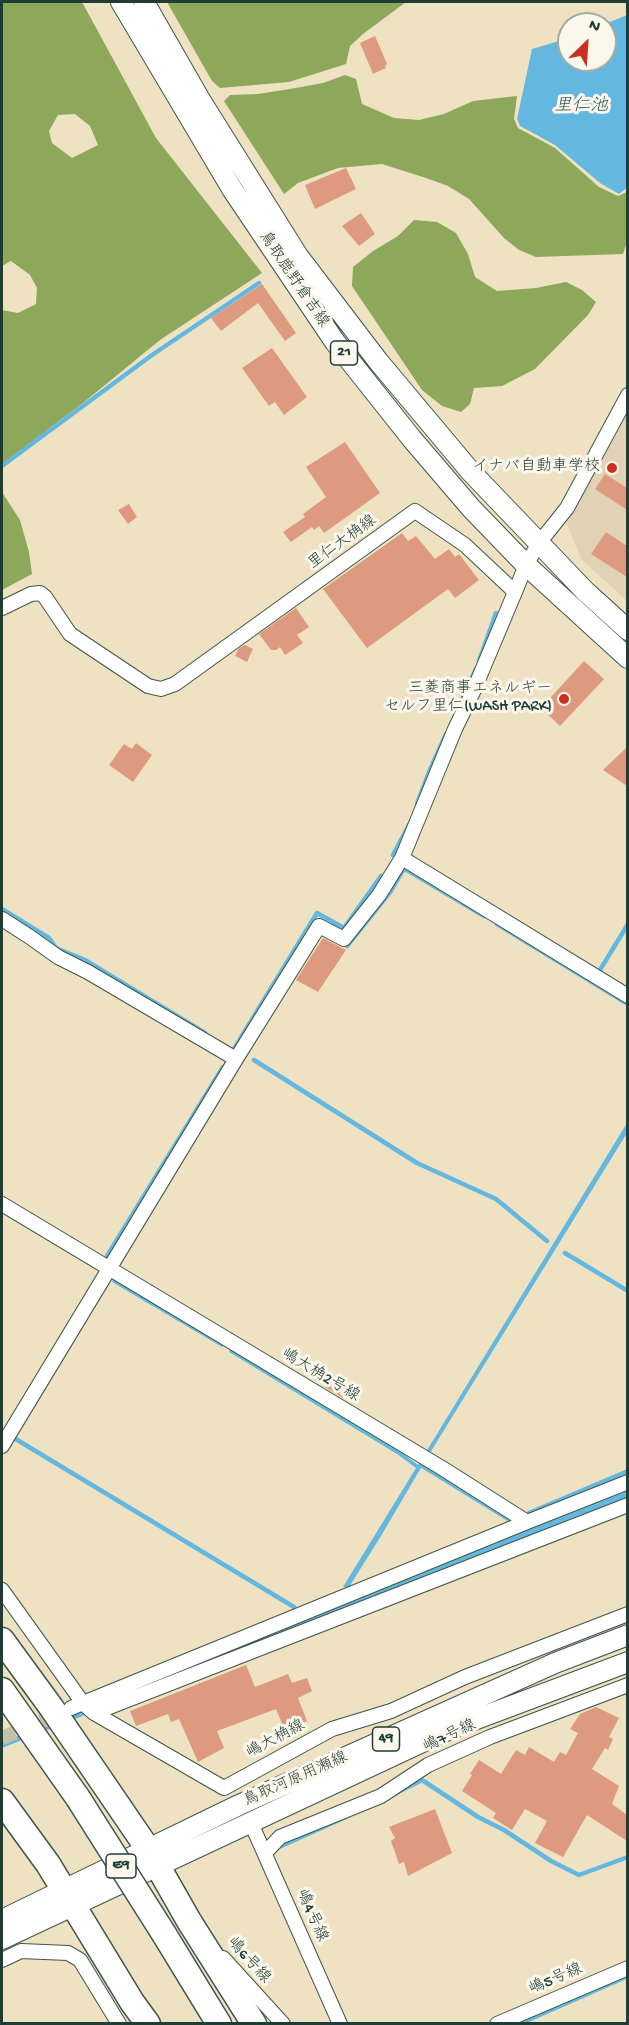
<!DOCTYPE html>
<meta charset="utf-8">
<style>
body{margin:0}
#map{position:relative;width:629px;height:2025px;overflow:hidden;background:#eee2c3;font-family:"Gochi Hand",sans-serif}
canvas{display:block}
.frame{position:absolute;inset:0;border:3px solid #1f3d34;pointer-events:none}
.north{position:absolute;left:557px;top:12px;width:60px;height:60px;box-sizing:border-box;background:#fbf7ec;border:2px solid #a3ada2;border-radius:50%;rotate:25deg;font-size:16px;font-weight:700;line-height:24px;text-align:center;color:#1f3d34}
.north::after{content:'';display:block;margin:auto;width:21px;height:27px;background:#c8321e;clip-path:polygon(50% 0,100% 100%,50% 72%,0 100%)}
</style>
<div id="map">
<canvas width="629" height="2025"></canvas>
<div class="frame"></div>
<div class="north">N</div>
</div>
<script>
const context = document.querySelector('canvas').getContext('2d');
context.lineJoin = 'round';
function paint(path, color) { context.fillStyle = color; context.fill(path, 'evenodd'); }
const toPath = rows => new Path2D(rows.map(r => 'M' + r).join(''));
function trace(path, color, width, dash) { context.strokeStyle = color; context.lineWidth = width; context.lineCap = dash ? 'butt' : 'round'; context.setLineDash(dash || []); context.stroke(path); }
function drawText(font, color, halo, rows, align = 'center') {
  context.font = font + ' "Gochi Hand","Klee One",sans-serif'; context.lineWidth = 6; context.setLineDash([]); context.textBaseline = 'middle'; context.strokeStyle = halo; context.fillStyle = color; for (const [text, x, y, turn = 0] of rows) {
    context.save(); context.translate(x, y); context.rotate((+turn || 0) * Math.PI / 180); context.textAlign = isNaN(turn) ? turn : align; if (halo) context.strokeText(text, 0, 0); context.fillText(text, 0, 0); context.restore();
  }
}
paint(toPath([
 [627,412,627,601,581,559,567,524]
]), '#e2d2b5');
paint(toPath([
 [2,2,82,2,156,138,262,273,160,340,83,403,2,464,2,310,18,313,36,304,37,288,30,275,11,261,2,266],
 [75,114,90,126,98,145,72,158,52,143,49,131,58,115],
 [167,2,406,2,363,34,350,46,346,64,289,82,220,88,212,81],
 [345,75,356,79,362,104,394,118,419,120,444,114,473,101,517,96,514,119,518,128,555,148,599,187,618,196,627,192,627,242,623,254,536,257,519,250,504,238,469,199,448,186,426,178,382,164,338,168,298,183,284,194,224,101,230,95,258,94,290,89,323,83],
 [414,220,437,222,456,233,468,254,475,277,497,291,536,288,566,282,582,290,596,302,588,315,535,369,502,386,474,388,470,404,461,412,442,406,422,390,352,286,353,267,373,251,398,236],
 [2,492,20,520,29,552,32,574,2,590]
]), '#8da85a');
paint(toPath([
 [627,15,628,187,619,194,600,183,555,145,520,126,517,119,532,49,569,38,569,60,605,60,605,24],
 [627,1123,627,1133,425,1461,381,1536,349,1587,343,1587,416,1468,397,1454,229,1352,230,1349,401,1452,418,1465],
 [113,1279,223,1345,222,1347,112,1282],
 [627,1487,627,1500,2,1748,2,1742,81,1711,93,1704]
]), '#64b8e0');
trace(toPath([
 [2,466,152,355,259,283],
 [479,661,496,613],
 [457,710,476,669],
 [417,804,429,772,446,734],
 [393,855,410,823],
 [2,909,49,938,56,948,85,960,205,1033],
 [497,924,628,1004],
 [347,946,391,891,403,870,407,870,484,916],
 [600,970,628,924],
 [234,1049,317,913,344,928,381,876],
 [254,1060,417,1163,496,1199,547,1241],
 [565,1253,628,1291],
 [107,1256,223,1067],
 [14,1438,294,1607],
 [421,1465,512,1521],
 [529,1513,628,1471],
 [396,1793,422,1780,478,1817,504,1830,551,1861,579,1875,628,1857],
 [279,1847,348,1816],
 [519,2024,628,1976]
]), '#64b8e0', 4.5);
paint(toPath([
 [375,36,387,64,385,66,386,68,373,74,360,43],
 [346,168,356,189,315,209,305,185],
 [361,213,375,234,359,246,342,226],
 [262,284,296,333,285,341,258,303,221,331,211,318],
 [272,348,307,397,284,415,275,402,269,406,242,368],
 [345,442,380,493,324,533,319,526,314,530,312,527,291,542,283,532,305,517,303,514,326,497,306,467],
 [605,474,627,488,627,510,595,489],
 [129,504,137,517,128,524,118,510],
 [606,532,627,546,627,577,591,554],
 [402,533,408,541,416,536,435,559,449,549,455,557,459,554,479,580,455,598,448,589,367,648,323,589],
 [296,608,309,627,297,635,303,643,285,655,280,647,276,650,271,650,259,634],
 [245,645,253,649,247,662,235,656,238,649],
 [584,661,604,679,560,726,541,708],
 [136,743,152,755,133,782,109,765,124,744,132,749],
 [627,747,627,786,603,770],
 [323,938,346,950,318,992,296,980],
 [329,1380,348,1391,343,1398,325,1387],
 [246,1665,255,1687,288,1674,292,1683,307,1678,312,1691,298,1698,307,1721,285,1731,276,1709,217,1731,224,1748,198,1762,179,1719,171,1722,168,1714,136,1726,130,1711],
 [596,1707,619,1718,609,1737,613,1739,608,1750,605,1748,592,1769,619,1786,612,1804,627,1815,627,1841,587,1815,563,1857,535,1843,547,1821,525,1809,512,1830,493,1818,496,1813,462,1791,472,1775,470,1774,479,1760,501,1774,516,1750,525,1755,529,1747,554,1762,560,1752,566,1755,578,1733,570,1729,580,1714],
 [435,1809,452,1853,408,1876,404,1862,399,1864,391,1841,395,1838,389,1827]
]), '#dd9a7f');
trace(toPath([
 [2,1738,61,1713]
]), '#c5c1a6', 14, [14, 7]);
const street = toPath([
 [2,608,31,594,40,593,45,597,70,634,148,686,161,689,175,684,415,511,465,545,515,592,526,565,539,543,567,508,628,395],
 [402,858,628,996],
 [2,919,30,937,58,957,88,972,236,1059],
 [2,1204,442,1468,527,1522,628,1482],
 [2,1446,236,1059,319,926,344,939,379,895,402,858,455,729,473,692,515,592],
 [2,1590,83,1703,94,1713,224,1788,332,1729,391,1711,465,1677,628,1614],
 [71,1708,527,1522],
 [94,1713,628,1505],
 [251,1823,340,2024],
 [265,1853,280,1837,381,1796,428,1765,490,1737,628,1685],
 [223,1958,283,2024],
 [2,1960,21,1951,68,1953,80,1960,119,2024],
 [497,2024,628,1968]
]);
const primary = toPath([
 [121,2,232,189,335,342,412,439,471,508,526,565,628,658],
 [144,2,199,98,298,256,378,361,471,472,586,592,628,630],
 [2,1920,239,1805,555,1663,628,1635],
 [2,1939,450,1729,628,1662]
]);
const highway = toPath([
 [2,1640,51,1707,148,1849,189,1921,254,2024],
 [2,1690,78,1798],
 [2,1801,48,1864,132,2002,148,2024],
 [164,1934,219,2024]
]);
trace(street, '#3e5649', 16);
trace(primary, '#3e5649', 22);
trace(highway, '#3e5649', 27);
trace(street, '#fff', 14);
trace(primary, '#fff', 20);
trace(highway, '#fff', 24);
const highwayBridge = toPath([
 [78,1798,164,1934]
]);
trace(highwayBridge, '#3e5649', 27, []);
trace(highwayBridge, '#fff', 24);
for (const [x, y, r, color] of [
 [612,468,6,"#c8321e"],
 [564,699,6,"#c8321e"]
]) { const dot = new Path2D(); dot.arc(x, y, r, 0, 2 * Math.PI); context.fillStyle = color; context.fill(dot); trace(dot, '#fbf7ec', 2); }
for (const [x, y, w] of [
 [344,353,27],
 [386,1739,27],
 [121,1866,30]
]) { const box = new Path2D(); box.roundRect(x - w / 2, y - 12, w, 24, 4.5); context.fillStyle = '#fbf7ec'; context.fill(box); trace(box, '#1f3d34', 1.5); }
drawText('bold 15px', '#1f3d34', null, [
 ["21",344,353],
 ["49",386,1739],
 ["E9",121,1866]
]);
drawText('16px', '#1f3d34', '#fbf7ec', [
 ["鳥取鹿野倉吉線",293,280,56],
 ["里仁大桷線",343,543,-36],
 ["嶋大桷2号線",320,1376,31],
 ["嶋7号線",450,1737,-25],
 ["嶋大桷線",276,1740,-28],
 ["鳥取河原用瀬線",296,1780,-24],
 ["嶋4号線",311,1916,66],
 ["嶋6号線",248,1961,48],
 ["嶋5号線",556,1980,-23]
]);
drawText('16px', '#1f3d34', '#fbf7ec', [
 ["イナバ自動車学校",600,468],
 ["三菱商事エネルギー",552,690],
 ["セルフ里仁(WASH PARK)",552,708]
], 'right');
drawText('italic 18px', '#305c5f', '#fbf7ec', [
 ["里仁池",581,107]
]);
</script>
